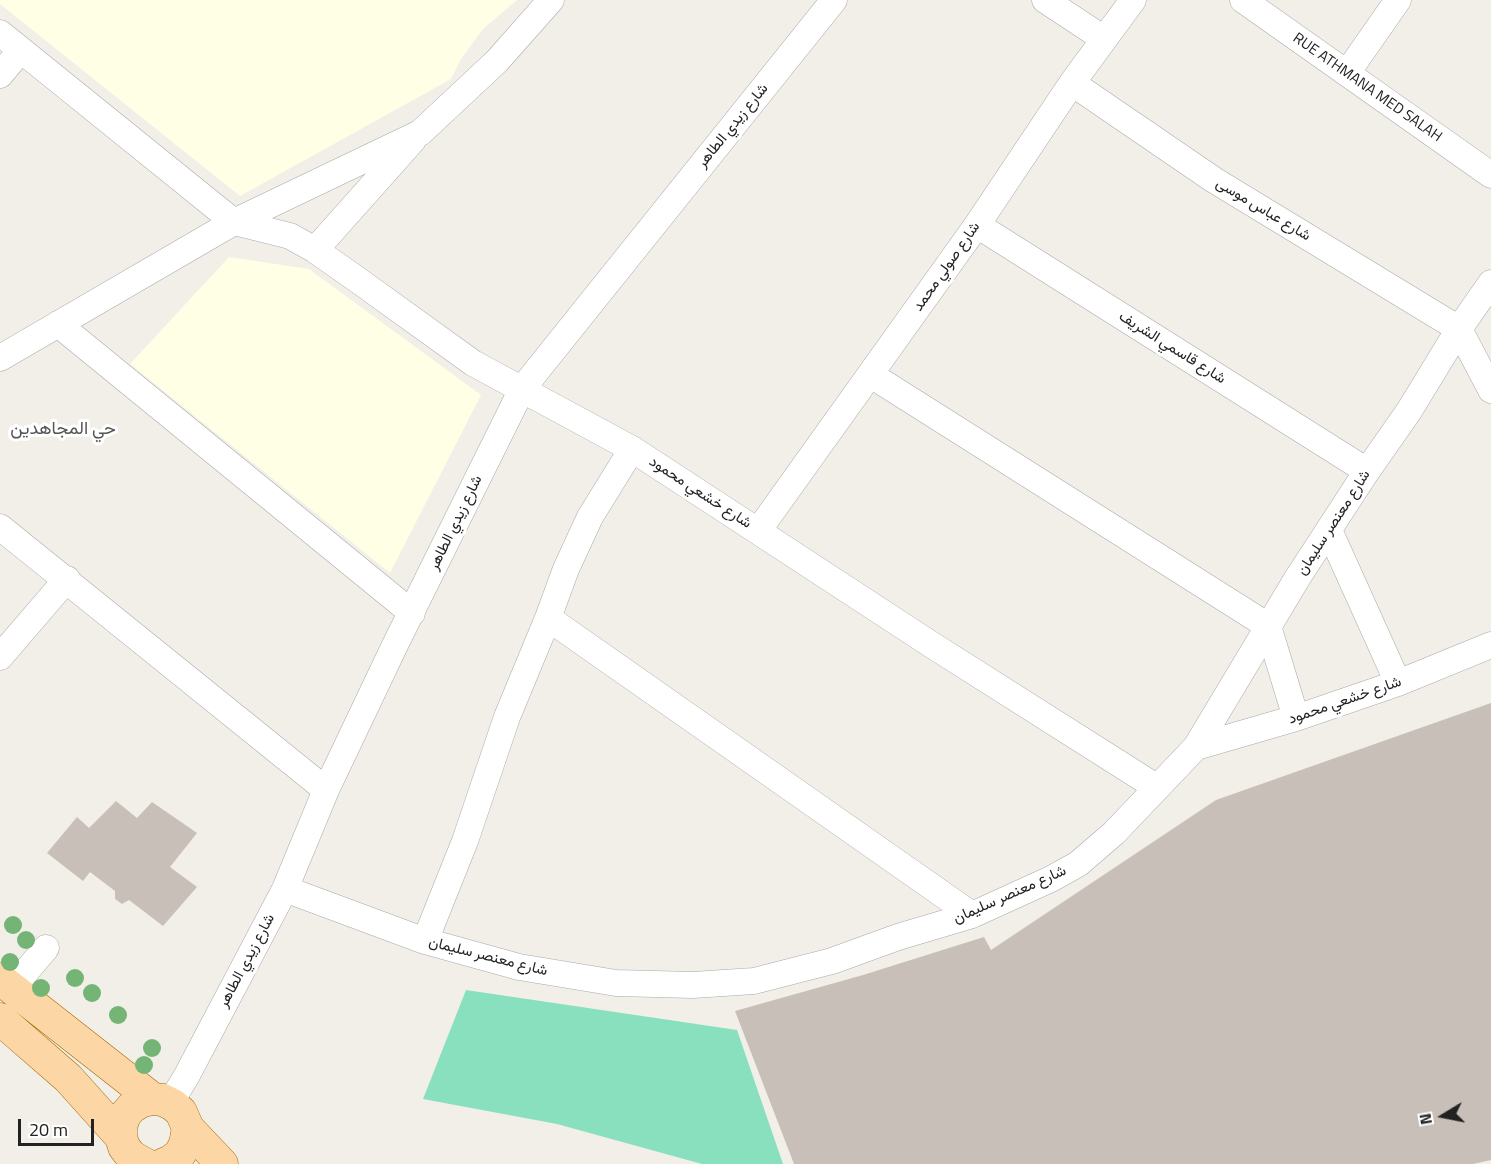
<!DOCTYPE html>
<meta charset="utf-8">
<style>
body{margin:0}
#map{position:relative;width:1491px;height:1164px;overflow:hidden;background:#f2efe9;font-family:"Titillium Web",sans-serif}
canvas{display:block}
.north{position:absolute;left:1413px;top:1086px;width:60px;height:60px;-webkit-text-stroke:4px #fff;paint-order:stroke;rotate:260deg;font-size:16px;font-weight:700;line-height:24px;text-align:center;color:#222}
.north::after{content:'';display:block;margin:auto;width:21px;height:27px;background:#222;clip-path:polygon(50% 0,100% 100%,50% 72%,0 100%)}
.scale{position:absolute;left:18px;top:1119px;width:76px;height:27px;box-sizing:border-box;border:3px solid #222;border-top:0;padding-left:8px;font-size:18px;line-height:21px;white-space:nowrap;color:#222;-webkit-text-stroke:4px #fff;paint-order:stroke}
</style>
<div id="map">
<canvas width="1491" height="1164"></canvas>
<div class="north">N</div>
<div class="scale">20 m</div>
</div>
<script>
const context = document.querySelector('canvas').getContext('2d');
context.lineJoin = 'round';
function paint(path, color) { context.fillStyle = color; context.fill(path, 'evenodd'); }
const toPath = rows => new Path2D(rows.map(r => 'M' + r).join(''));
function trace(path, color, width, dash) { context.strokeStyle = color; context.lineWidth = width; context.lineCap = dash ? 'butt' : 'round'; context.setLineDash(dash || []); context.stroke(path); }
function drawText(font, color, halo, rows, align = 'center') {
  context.font = font + ' "Titillium Web",Vazirmatn,sans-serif'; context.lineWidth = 6; context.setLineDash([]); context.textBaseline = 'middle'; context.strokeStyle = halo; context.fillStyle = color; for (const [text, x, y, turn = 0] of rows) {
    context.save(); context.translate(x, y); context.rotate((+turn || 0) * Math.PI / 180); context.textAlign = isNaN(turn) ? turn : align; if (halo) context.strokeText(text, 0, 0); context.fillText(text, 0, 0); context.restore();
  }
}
paint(toPath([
 [0,0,517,0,483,29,461,59,451,79,240,196,0,4],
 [229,257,309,269,481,395,390,573,130,364]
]), '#ffffe5');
paint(toPath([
 [466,990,737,1030,783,1164,702,1164,557,1124,423,1099]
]), '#88e0be');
paint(toPath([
 [1491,703,1491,1160,1473,1164,794,1164,735,1011,863,975,984,937,991,950,1216,800],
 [116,801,137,818,152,802,197,833,170,867,197,887,163,926,129,900,122,904,115,899,115,891,90,872,83,881,47,853,77,817,89,828]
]), '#c7bfb8');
const minor = toPath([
 [1045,0,1104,39],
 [1243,0,1491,175],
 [0,33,234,222,420,133,497,61,551,0],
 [1347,73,1398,0],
 [0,75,21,50],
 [1072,83,1214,180,1459,329,1491,390],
 [977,225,1367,471],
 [315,250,413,140],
 [58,324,412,613],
 [0,358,234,222,290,236,315,250,355,278,473,363,632,449,932,645,1156,787],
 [871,375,1268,626,1296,718],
 [0,527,326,790],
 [1329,530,1398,683],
 [758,531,977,225,1072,83,1133,0],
 [548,618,972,915],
 [0,657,67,579],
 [1196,747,1296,718,1398,683,1491,645],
 [285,889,425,941,519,967,616,983,693,985,754,981,832,961,898,937,972,915,1051,879,1078,864,1114,833,1196,747,1298,577,1367,471,1409,411,1459,329,1491,283],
 [425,941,465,841,507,717,548,618,566,569,590,517,632,449],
 [12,988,46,948],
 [170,1103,186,1077,285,889,326,790,395,645,522,389,834,0]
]);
const major = toPath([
 [0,979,153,1099],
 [0,1019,68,1078,121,1137],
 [188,1128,222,1164],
 [145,1164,131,1156,124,1147,121,1137,121,1126,125,1115,132,1107,142,1101,153,1099,163,1100,173,1105,181,1112,188,1128,185,1144,180,1154,171,1161,164,1164]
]);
trace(minor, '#a9a9a9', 27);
trace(major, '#a06b00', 33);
trace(minor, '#fff', 26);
trace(major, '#fcd6a4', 32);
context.fillStyle = '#74b475';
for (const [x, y] of [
 [13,925],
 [26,940],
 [10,962],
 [75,978],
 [41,988],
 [92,993],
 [118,1015],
 [152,1048],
 [144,1065]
]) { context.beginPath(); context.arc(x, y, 9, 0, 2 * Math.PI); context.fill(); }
drawText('15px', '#222', '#fff', [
 ["RUE ATHMANA MED SALAH",1367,88,35],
 ["شارع زيدي الطاهر",733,126,-51],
 ["شارع عباس موسى",1263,210,31],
 ["شارع صولي محمد",947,267,-55],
 ["شارع قاسمي الشريف",1172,348,32],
 ["شارع خشعي محمود",700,493,33],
 ["شارع زيدي الطاهر",456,523,-64],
 ["شارع معنصر سليمان",1334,523,-57],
 ["شارع خشعي محمود",1345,701,-19],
 ["شارع معنصر سليمان",1010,895,-24],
 ["شارع معنصر سليمان",488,957,14],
 ["شارع زيدي الطاهر",247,961,-62]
]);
drawText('18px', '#555', '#fff', [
 ["حي المجاهدين",63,430]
]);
</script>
